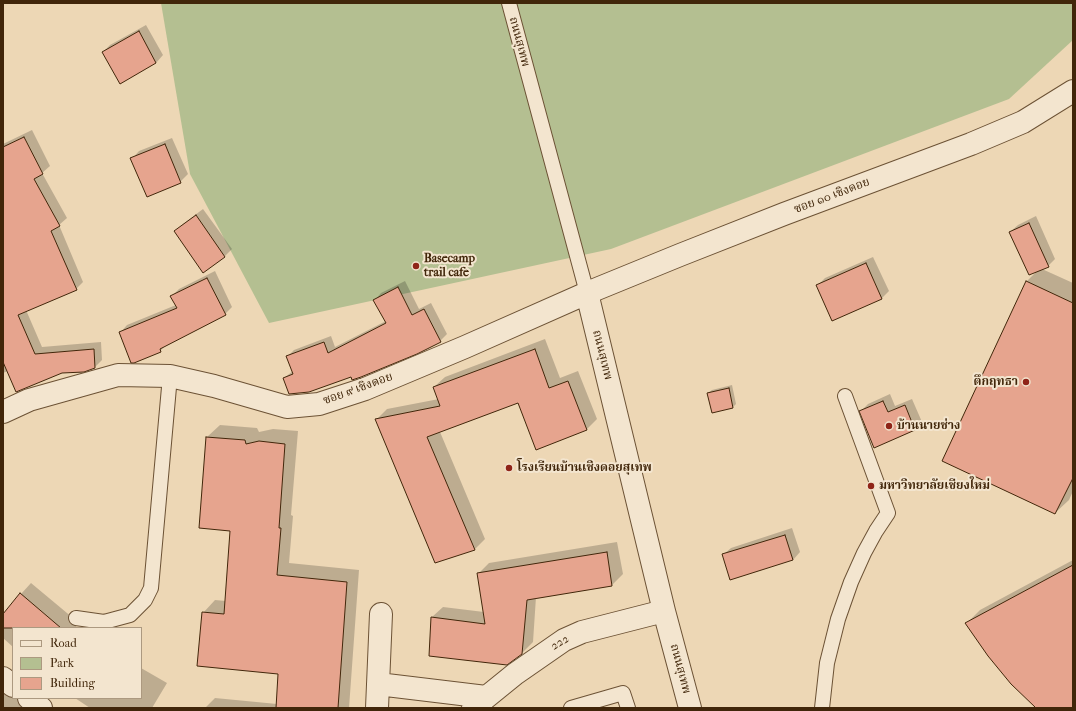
<!DOCTYPE html>
<meta charset="utf-8">
<style>
body{margin:0}
#map{position:relative;width:1076px;height:711px;overflow:hidden;background:#edd7b5;font-family:"IM FELL French Canon",serif}
canvas{display:block}
.frame{position:absolute;inset:0;border:4px solid #41260a;pointer-events:none}
.legend{position:absolute;left:12px;top:627px;width:130px;height:72px;box-sizing:border-box;background:#f3e5cf;border:1px solid #ac9980;margin:0;padding:5px 7px;list-style:none;font-size:12px;color:#41260a}
.legend li{display:flex;align-items:center;gap:8px;height:20px}
.legend b{width:20px;border:1px solid #ac9980}
</style>
<div id="map">
<canvas width="1076" height="711"></canvas>
<div class="frame"></div>
<ul class="legend">
<li><b style="height:5px;background:#f3e5cf"></b>Road</li>
<li><b style="height:11px;background:#b4bf91"></b>Park</li>
<li><b style="height:11px;background:#e6a48e"></b>Building</li>
</ul>
</div>
<script>
const context = document.querySelector('canvas').getContext('2d');
context.lineJoin = 'round';
function paint(path, color) { context.fillStyle = color; context.fill(path, 'evenodd'); }
const toPath = rows => new Path2D(rows.map(r => 'M' + r).join(''));
function trace(path, color, width, dash) { context.strokeStyle = color; context.lineWidth = width; context.lineCap = dash ? 'butt' : 'round'; context.setLineDash(dash || []); context.stroke(path); }
function drawText(font, color, halo, rows, align = 'center') {
  context.font = font + ' "IM FELL French Canon","Noto Serif Thai",serif'; context.lineWidth = 4; context.setLineDash([]); context.textBaseline = 'middle'; context.strokeStyle = halo; context.fillStyle = color; for (const [text, x, y, turn = 0] of rows) {
    context.save(); context.translate(x, y); context.rotate((+turn || 0) * Math.PI / 180); context.textAlign = isNaN(turn) ? turn : align; if (halo) context.strokeText(text, 0, 0); context.fillText(text, 0, 0); context.restore();
  }
}
paint(toPath([
 [161,3,1073,3,1073,40,1009,99,611,249,269,323,190,174]
]), '#b4bf91');
paint(toPath([
 [146,25,163,55,156,63,103,52,110,45],
 [32,130,50,166,42,173,67,218,59,225,83,282,76,289,26,310,42,347,101,342,102,360,95,367,8,371,3,373,3,144],
 [172,138,188,174,180,182,132,159,139,151],
 [203,209,232,249,225,256,176,231,183,224],
 [1036,216,1055,259,1048,266,1042,269,1073,283,1073,491,1069,500,1055,513,1027,281,1037,271,1010,232,1018,225],
 [873,257,889,291,882,298,833,320,818,285,825,278],
 [215,271,232,307,225,314,167,344,160,351,120,333,127,325,176,305,172,296,179,289],
 [405,281,419,309,431,303,447,334,440,341,351,376,284,378,293,371,288,356,294,350,331,336,335,347,386,321,375,300,381,293],
 [545,339,560,378,578,371,597,419,586,430,519,401,440,432,485,539,474,550,377,419,387,409,439,399,434,387,445,377],
 [732,385,736,404,733,407,708,393,712,390],
 [890,394,895,406,912,399,922,422,914,429,861,411,868,404],
 [220,425,257,428,259,432,273,429,298,431,291,515,293,516,289,563,359,570,349,708,205,708,215,698,277,704,279,673,203,613,215,600,226,601,231,530,207,437],
 [792,528,800,552,793,560,723,555,731,548],
 [617,542,623,574,612,585,536,597,533,642,522,653,432,617,443,607,484,612,478,574,489,563],
 [1073,560,1073,708,1038,708,966,624,980,610],
 [31,583,79,623,75,628,13,628,13,647,3,638,3,615,21,594],
 [3,665,5,669,13,678,13,698,39,698,47,704,56,708,3,708],
 [141,668,167,683,152,708,90,708,75,698,141,698]
]), '#0003');
const building = toPath([
 [139,31,156,63,120,84,102,52,139,31],
 [24,137,43,174,34,179,60,226,51,231,77,290,18,315,35,354,94,349,95,368,84,372,62,373,16,392,3,362,3,147,24,137],
 [165,144,181,183,147,197,130,158,165,144],
 [196,215,225,257,203,273,174,231,196,215],
 [1029,223,1049,267,1029,275,1009,232,1029,223],
 [866,263,882,299,832,321,816,285,866,263],
 [207,278,226,315,160,349,161,352,134,363,131,363,119,332,177,308,170,296,207,278],
 [1026,281,1073,303,1073,478,1055,514,942,461,1026,281],
 [398,287,412,315,424,309,441,342,417,354,361,377,352,380,351,377,309,392,289,394,283,378,293,374,286,356,324,342,328,353,386,323,373,300,398,287],
 [535,349,549,388,568,381,587,430,536,450,518,403,427,437,475,550,435,563,375,419,440,406,433,387,535,349],
 [729,388,733,408,712,413,707,393,729,388],
 [883,401,888,412,905,405,915,430,874,448,859,411,883,401],
 [206,437,245,440,246,444,259,441,285,444,279,528,281,528,277,575,347,582,338,708,276,708,278,674,197,666,202,612,224,614,230,531,199,528,206,437],
 [785,535,793,560,730,580,722,554,785,535],
 [607,552,612,586,527,600,522,654,507,665,429,656,431,617,485,624,477,573,607,552],
 [1073,565,1073,708,1036,708,1011,684,988,656,965,623,1073,565],
 [20,593,61,628,3,628,3,614,20,593]
]);
paint(building, '#e6a48e');
trace(building, '#41260a', 1);
const service = toPath([
 [509,3,587,293],
 [76,618,104,622,130,615,145,600,151,588,170,376],
 [571,708,623,693,628,708],
 [822,708,827,663,838,619,851,582,864,553,876,531,888,513,845,396]
]);
const minor = toPath([
 [587,293,664,611,690,708],
 [3,412,29,400,118,375,170,376,214,386,287,407,319,404,365,389,465,347,587,293,680,255,784,214,971,144,1023,122,1073,91],
 [3,678,13,686],
 [378,684,486,697],
 [29,698,41,708],
 [377,708,381,614],
 [473,708,515,674,564,640,582,632,664,611]
]);
trace(service, '#6c5235', 16);
trace(minor, '#6c5235', 24);
trace(service, '#f3e5cf', 14);
trace(minor, '#f3e5cf', 22);
for (const [x, y, r, color] of [
 [416,266,4,"#8f2418"],
 [1026,382,4,"#8f2418"],
 [889,426,4,"#8f2418"],
 [509,468,4,"#8f2418"],
 [871,486,4,"#8f2418"]
]) { const dot = new Path2D(); dot.arc(x, y, r, 0, 2 * Math.PI); context.fillStyle = color; context.fill(dot); trace(dot, '#f3e5cf', 1.5); }
drawText('12px', '#41260a', '#f3e5cf', [
 ["ถนนสุเทพ",519,42,75],
 ["ซอย ๑๐ เชิงดอย",832,196,-21],
 ["ถนนสุเทพ",602,355,76],
 ["ซอย ๙ เชิงดอย",358,389,-20],
 ["222",560,643,-30],
 ["ถนนสุเทพ",680,669,75]
]);
drawText('bold 12px', '#41260a', '#f3e5cf', [
 ["Basecamp",424,259],
 ["trail cafe",424,273],
 ["ตึกฤทธา",1018,382,"right"],
 ["บ้านนายช่าง",897,426],
 ["โรงเรียนบ้านเชิงดอยสุเทพ",517,468],
 ["มหาวิทยาลัยเชียงใหม่",879,486]
], 'left');
</script>
